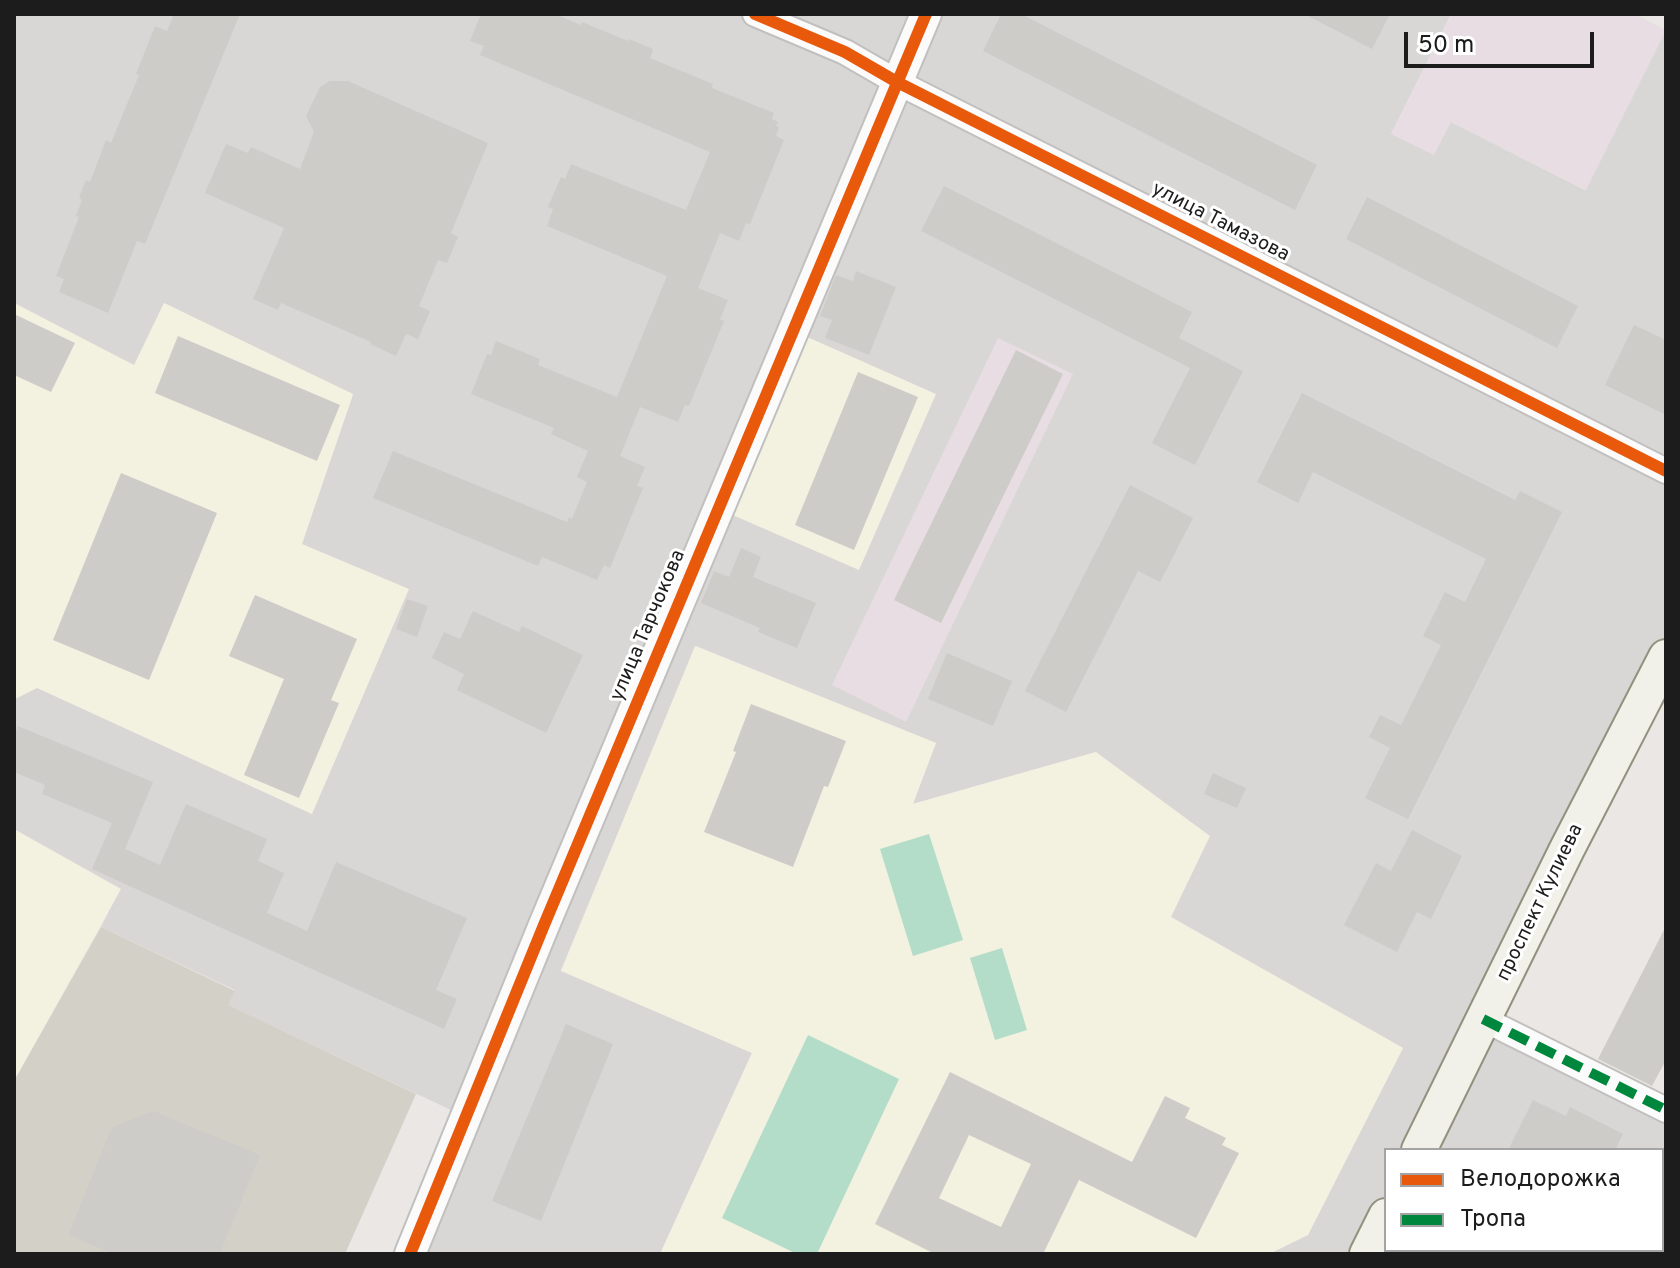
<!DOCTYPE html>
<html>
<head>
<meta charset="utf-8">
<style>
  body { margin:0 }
  #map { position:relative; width:1680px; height:1268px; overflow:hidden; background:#eae7e4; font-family:Overpass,sans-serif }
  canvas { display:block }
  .frame { position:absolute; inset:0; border:16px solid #1c1c1c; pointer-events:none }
  .legend { position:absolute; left:1384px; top:1148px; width:280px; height:104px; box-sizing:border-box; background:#fff; border:2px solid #a4a4a4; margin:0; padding:10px 14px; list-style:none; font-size:24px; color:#1c1c1c }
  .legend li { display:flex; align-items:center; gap:16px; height:40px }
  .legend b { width:40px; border:2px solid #a4a4a4 }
  .scale { position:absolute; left:1404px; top:32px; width:190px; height:36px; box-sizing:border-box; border:4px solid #1c1c1c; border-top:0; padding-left:10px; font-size:24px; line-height:28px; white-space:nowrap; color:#1c1c1c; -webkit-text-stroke:6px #fff; paint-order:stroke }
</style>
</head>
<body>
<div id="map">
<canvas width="1680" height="1268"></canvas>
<div class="frame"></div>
<ul class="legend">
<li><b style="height:10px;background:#e8590c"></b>Велодорожка</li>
<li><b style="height:10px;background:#00873e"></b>Тропа</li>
</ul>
<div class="scale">50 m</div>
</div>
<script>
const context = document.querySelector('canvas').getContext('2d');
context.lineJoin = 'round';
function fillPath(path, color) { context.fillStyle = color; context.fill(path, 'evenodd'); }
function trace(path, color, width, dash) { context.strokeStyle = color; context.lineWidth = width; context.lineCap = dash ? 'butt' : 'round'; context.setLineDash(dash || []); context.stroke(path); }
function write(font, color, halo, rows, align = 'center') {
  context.font = font + ' Overpass,sans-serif'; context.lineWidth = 6; context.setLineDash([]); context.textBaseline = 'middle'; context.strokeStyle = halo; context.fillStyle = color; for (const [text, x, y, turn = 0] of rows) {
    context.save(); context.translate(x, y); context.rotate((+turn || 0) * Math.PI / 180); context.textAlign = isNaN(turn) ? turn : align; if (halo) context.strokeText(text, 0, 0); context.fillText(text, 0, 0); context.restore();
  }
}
const residential = new Path2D(`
  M14 14H1451L1391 134 1451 122 1585 190 1666 30V657L1484 1019 1666 1110V1254H1269L1308 1234 1403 1048 1170 917 1096 752 912 804 936 743 696 646 561 970 752 1053 660 1254H410L466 1117 227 1005 235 990 101 927 120 889 14 830V701L15 699 37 687 312 814 301 544 353 395 164 303 135 366 14 303ZM1386 1150H1662V1250H1386Z`);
const industrial = new Path2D(`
  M1451 14H1635L1666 30 1586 190 1451 122 1434 155 1391 134Z
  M998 338 1073 374 906 722 832 685Z`);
const education = new Path2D(`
  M14 303 134 365 164 303 353 394 302 544 409 589 312 814 37 688 15 699 14 701Z
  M805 336 936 394 859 570 728 513Z
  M695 646 936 743 913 804 1096 752 1210 836 1171 917 1403 1048 1308 1235 1269 1254H660L752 1053 561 971Z
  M14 829 121 889 14 1081Z`);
const construction = new Path2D(`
  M101 927 235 991 228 1005 416 1094 345 1254H14V1081Z`);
const pitch = new Path2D(`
  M929 834 963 940 913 956 880 849Z
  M1002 948 1027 1030 995 1040 970 958Z
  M808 1035 899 1079 817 1254H797L722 1218Z`);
const building = new Path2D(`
  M174 14H240L145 244 137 241 108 313 59 292 64 279 56 276 79 217 76 216 82 200 79 198 86 180 90 182 106 140 111 143 139 75 136 74 155 26 167 31Z
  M481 14H555L581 25 582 22 628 41 629 39 653 49 650 58 713 84 712 88 774 113 772 119 778 122 776 126 779 127 776 136 784 140 750 224 746 223 739 241 720 233 698 288 728 300 720 319 724 321 689 406 685 405 678 422 640 407 620 456 645 467 637 486 643 488 610 568 604 565 597 580 542 557 538 566 373 498 393 451 567 522 569 517 572 519 587 482 577 477 588 451 551 434 554 428 471 394 487 354 491 355 496 341 540 359 538 365 617 397 667 276 547 226 553 209 548 207 561 177 565 179 571 164 686 210 710 152 480 55 484 46 470 41Z
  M1001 14H1021L1317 165 1295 210 983 51Z
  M1304 14H1390L1372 49Z
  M330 81H348L488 143 451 233 458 237 447 263 438 260 419 306 430 311 418 339 406 334 396 356 370 344 371 342 281 303 278 310 253 299 284 228 205 193 226 144 248 153 251 147 300 169 314 132 306 116 320 87Z
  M944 186 1192 312 1179 338 1243 371 1195 465 1152 443 1190 368 921 231Z
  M1367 197 1578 306 1557 348 1346 239Z
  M856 271 896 287 869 355 825 338 832 320 820 316 836 275 853 281Z
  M14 314 75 343 51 392 14 375Z
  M1634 325 1666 340V415L1605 385Z
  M178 336 340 405 317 461 155 393Z
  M1016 350 1063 374 941 623 894 600Z
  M858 372 918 397 854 550 795 525Z
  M1302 393 1515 500 1520 491 1562 512 1408 819 1365 798 1390 748 1369 737 1380 715 1401 725 1441 645 1423 636 1445 592 1465 602 1486 559 1313 472 1298 503 1257 482Z
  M121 473 217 513 149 680 53 640Z
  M1130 485 1193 518 1160 582 1138 571 1066 712 1025 691Z
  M741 548 761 557 753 577 816 603 797 648 758 632 760 628 701 603 714 571 729 577Z
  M255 595 357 639 331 700 339 703 299 798 244 775 284 679 229 656Z
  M407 599 428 606 417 637 396 629Z
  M473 611 519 632 522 626 583 655 546 733 457 690 464 674 432 658 444 632 460 639Z
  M947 653 1012 681 993 726 928 699Z
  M751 704 846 741 828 787 824 786 793 867 704 832 736 752 733 751Z
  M18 726 153 782 125 849 160 865 186 804 267 839 258 861 284 873 267 913 307 931 336 862 467 918 436 990 457 999 444 1029 92 869 112 823 42 794 45 785 14 772V736Z
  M1213 773 1246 788 1237 808 1204 794Z
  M1412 830 1462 856 1431 919 1417 912 1397 952 1344 925 1376 863 1391 871Z
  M1666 926V1060L1652 1086 1598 1059Z
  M566 1024 613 1044 541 1221 492 1201Z
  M950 1072 1132 1162 1165 1096 1190 1108 1185 1118 1226 1138 1222 1145 1239 1153 1196 1238 1079 1180 1043 1254H935L875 1224ZM969 1135 1031 1164 1001 1227 939 1198Z
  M1533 1100 1566 1116 1570 1107 1623 1134 1615 1150H1508Z
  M154 1111 260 1155 220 1254H114L68 1235 112 1127Z`);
const minor = new Path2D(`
  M755 14 845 52 897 82 1666 471
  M1483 1019 1666 1110`);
const tertiary = new Path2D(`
  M410 1254 544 925 926 14`);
const secondary = new Path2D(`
  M1419 1150 1567 849 1666 657
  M1367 1254 1386 1216`);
const quiet = new Path2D(`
  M1483 1019 1666 1110`);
const cycleway = new Path2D(`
  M755 14 845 52 897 82 1666 471
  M410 1254 544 925 926 14`);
const streetNames = [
  ["улица Тамазова",1220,223,27],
  ["улица Тарчокова",649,626,-67],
  ["проспект Кулиева",1541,903,-64]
];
fillPath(residential, '#d9d7d6');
fillPath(industrial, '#e7dde3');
fillPath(education, '#f3f1e0');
fillPath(construction, '#d3d1c7');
fillPath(pitch, '#b3ddc9');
fillPath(building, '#ceccc9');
trace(minor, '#c1c0bf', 28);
trace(tertiary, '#c1c0bf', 34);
trace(secondary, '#91917e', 38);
trace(minor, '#fcfbfb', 24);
trace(tertiary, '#fcfbfb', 30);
trace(secondary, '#f2f1e9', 34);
trace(quiet, '#00873e', 10, [20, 10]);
trace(cycleway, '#e8590c', 12);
write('20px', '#1c1c1c', '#fff', streetNames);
</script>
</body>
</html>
